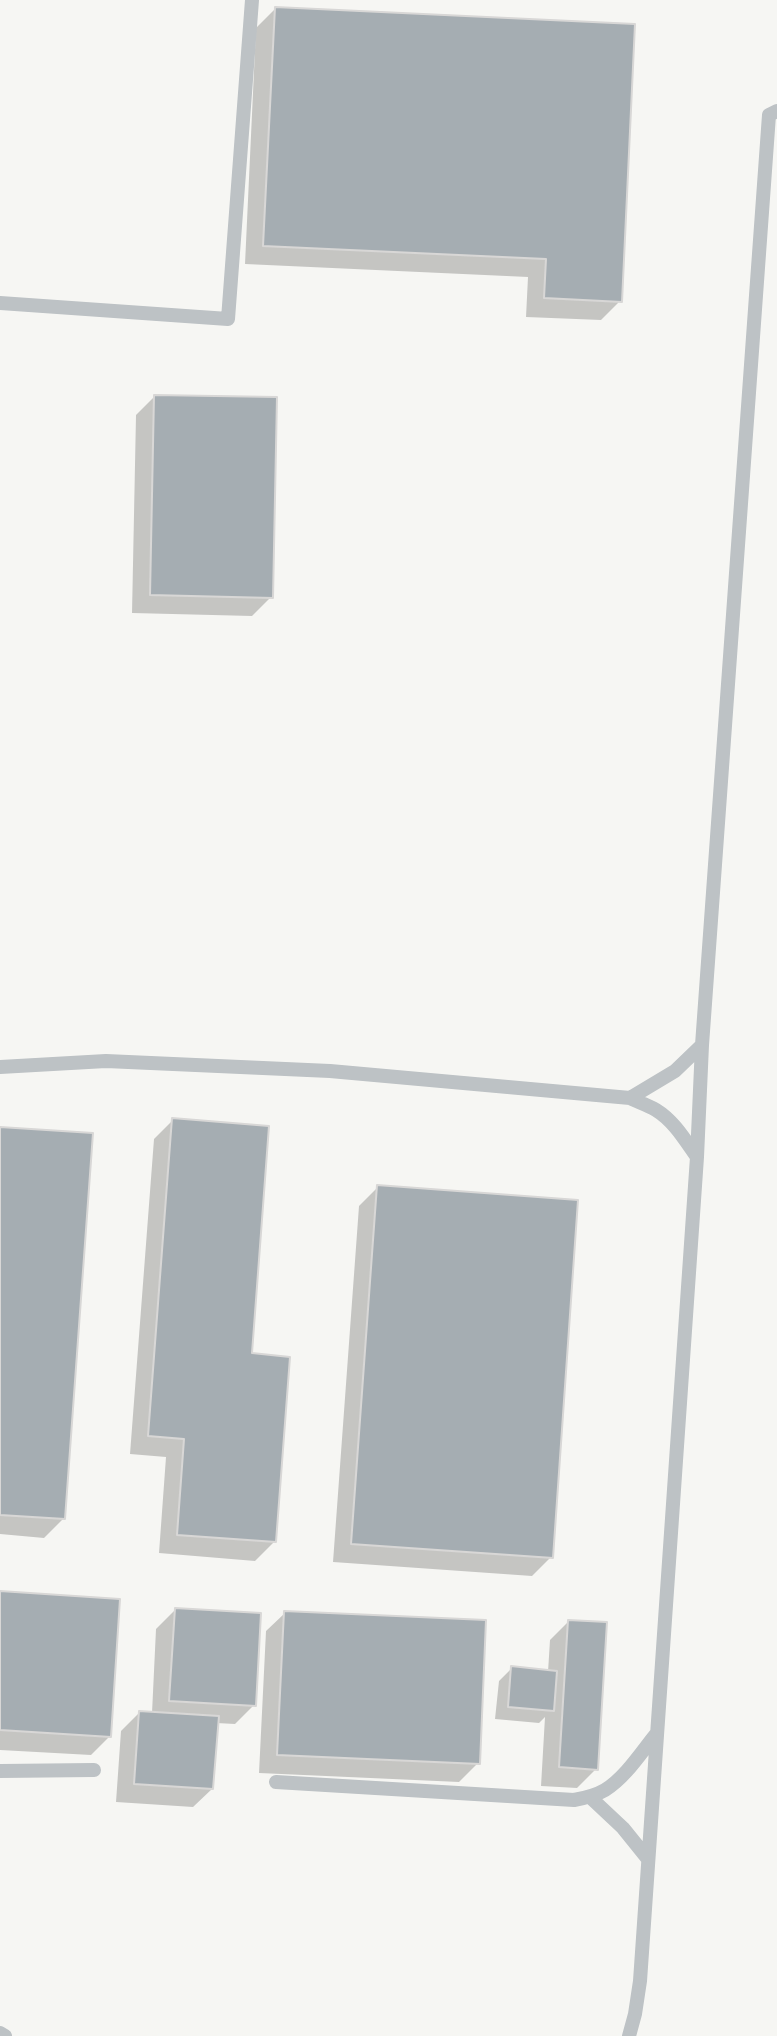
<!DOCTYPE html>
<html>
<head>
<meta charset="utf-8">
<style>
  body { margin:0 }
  canvas { display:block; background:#f6f6f3 }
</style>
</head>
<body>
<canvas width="777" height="2036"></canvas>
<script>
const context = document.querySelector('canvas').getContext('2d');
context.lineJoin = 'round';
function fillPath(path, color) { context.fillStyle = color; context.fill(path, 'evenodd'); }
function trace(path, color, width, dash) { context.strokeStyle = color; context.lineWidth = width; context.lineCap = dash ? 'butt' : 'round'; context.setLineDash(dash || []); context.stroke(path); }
const shadow = new Path2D(`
  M275 9 620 301 601 320 526 317 528 277 245 264 256 28Z
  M155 396 271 597 252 616 132 613 136 415Z
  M173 1120 250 1355 274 1542 255 1561 159 1553 166 1457 130 1454 154 1139Z
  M0 1128 63 1519 44 1538 0 1534Z
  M378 1187 551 1557 532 1576 333 1562 359 1206Z
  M0 1593 110 1736 91 1755 0 1750Z
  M175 1610 254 1705 235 1724 216 1723 212 1789 193 1807 116 1802 121 1731 140 1712 152 1713 156 1629Z
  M285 1613 478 1763 459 1782 259 1773 266 1631Z
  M569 1621 596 1769 577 1788 541 1786 545 1717 539 1723 495 1719 499 1681 512 1668 548 1672 550 1640Z`);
const building = new Path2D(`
  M275 7 635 24 622 302 544 298 546 259 263 246Z
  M154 395 277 397 273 598 150 595Z
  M172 1118 269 1126 252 1353 290 1357 276 1542 177 1535 184 1439 148 1436Z
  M0 1127 93 1133 65 1519 0 1515Z
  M377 1185 578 1200 553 1558 351 1544Z
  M0 1591 120 1599 111 1737 0 1730Z
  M175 1608 261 1613 256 1706 169 1701Z
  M284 1611 486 1620 480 1764 277 1755Z
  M568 1620 607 1622 598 1770 559 1767Z
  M511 1666 557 1671 554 1711 508 1707Z
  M139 1711 219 1716 213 1789 134 1784Z`);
const lane = new Path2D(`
  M0 303 228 319 252 0
  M0 1067 106 1061 330 1071 630 1098C638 1102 648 1105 656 1110 674 1121 685 1140 697 1157L640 1981 635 2014 629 2036
  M630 1098 675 1071 702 1045
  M697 1157 702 1045 769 115 777 111
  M0 1771 94 1770
  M276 1782 574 1800C585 1798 595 1796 605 1790 626 1777 642 1751 657 1733
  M590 1797 623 1828 648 1859
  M0 2033 5 2036`);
fillPath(shadow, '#0003');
fillPath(building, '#a5adb2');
trace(building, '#d8d7d6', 2);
trace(lane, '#bdc2c5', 14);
</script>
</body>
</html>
